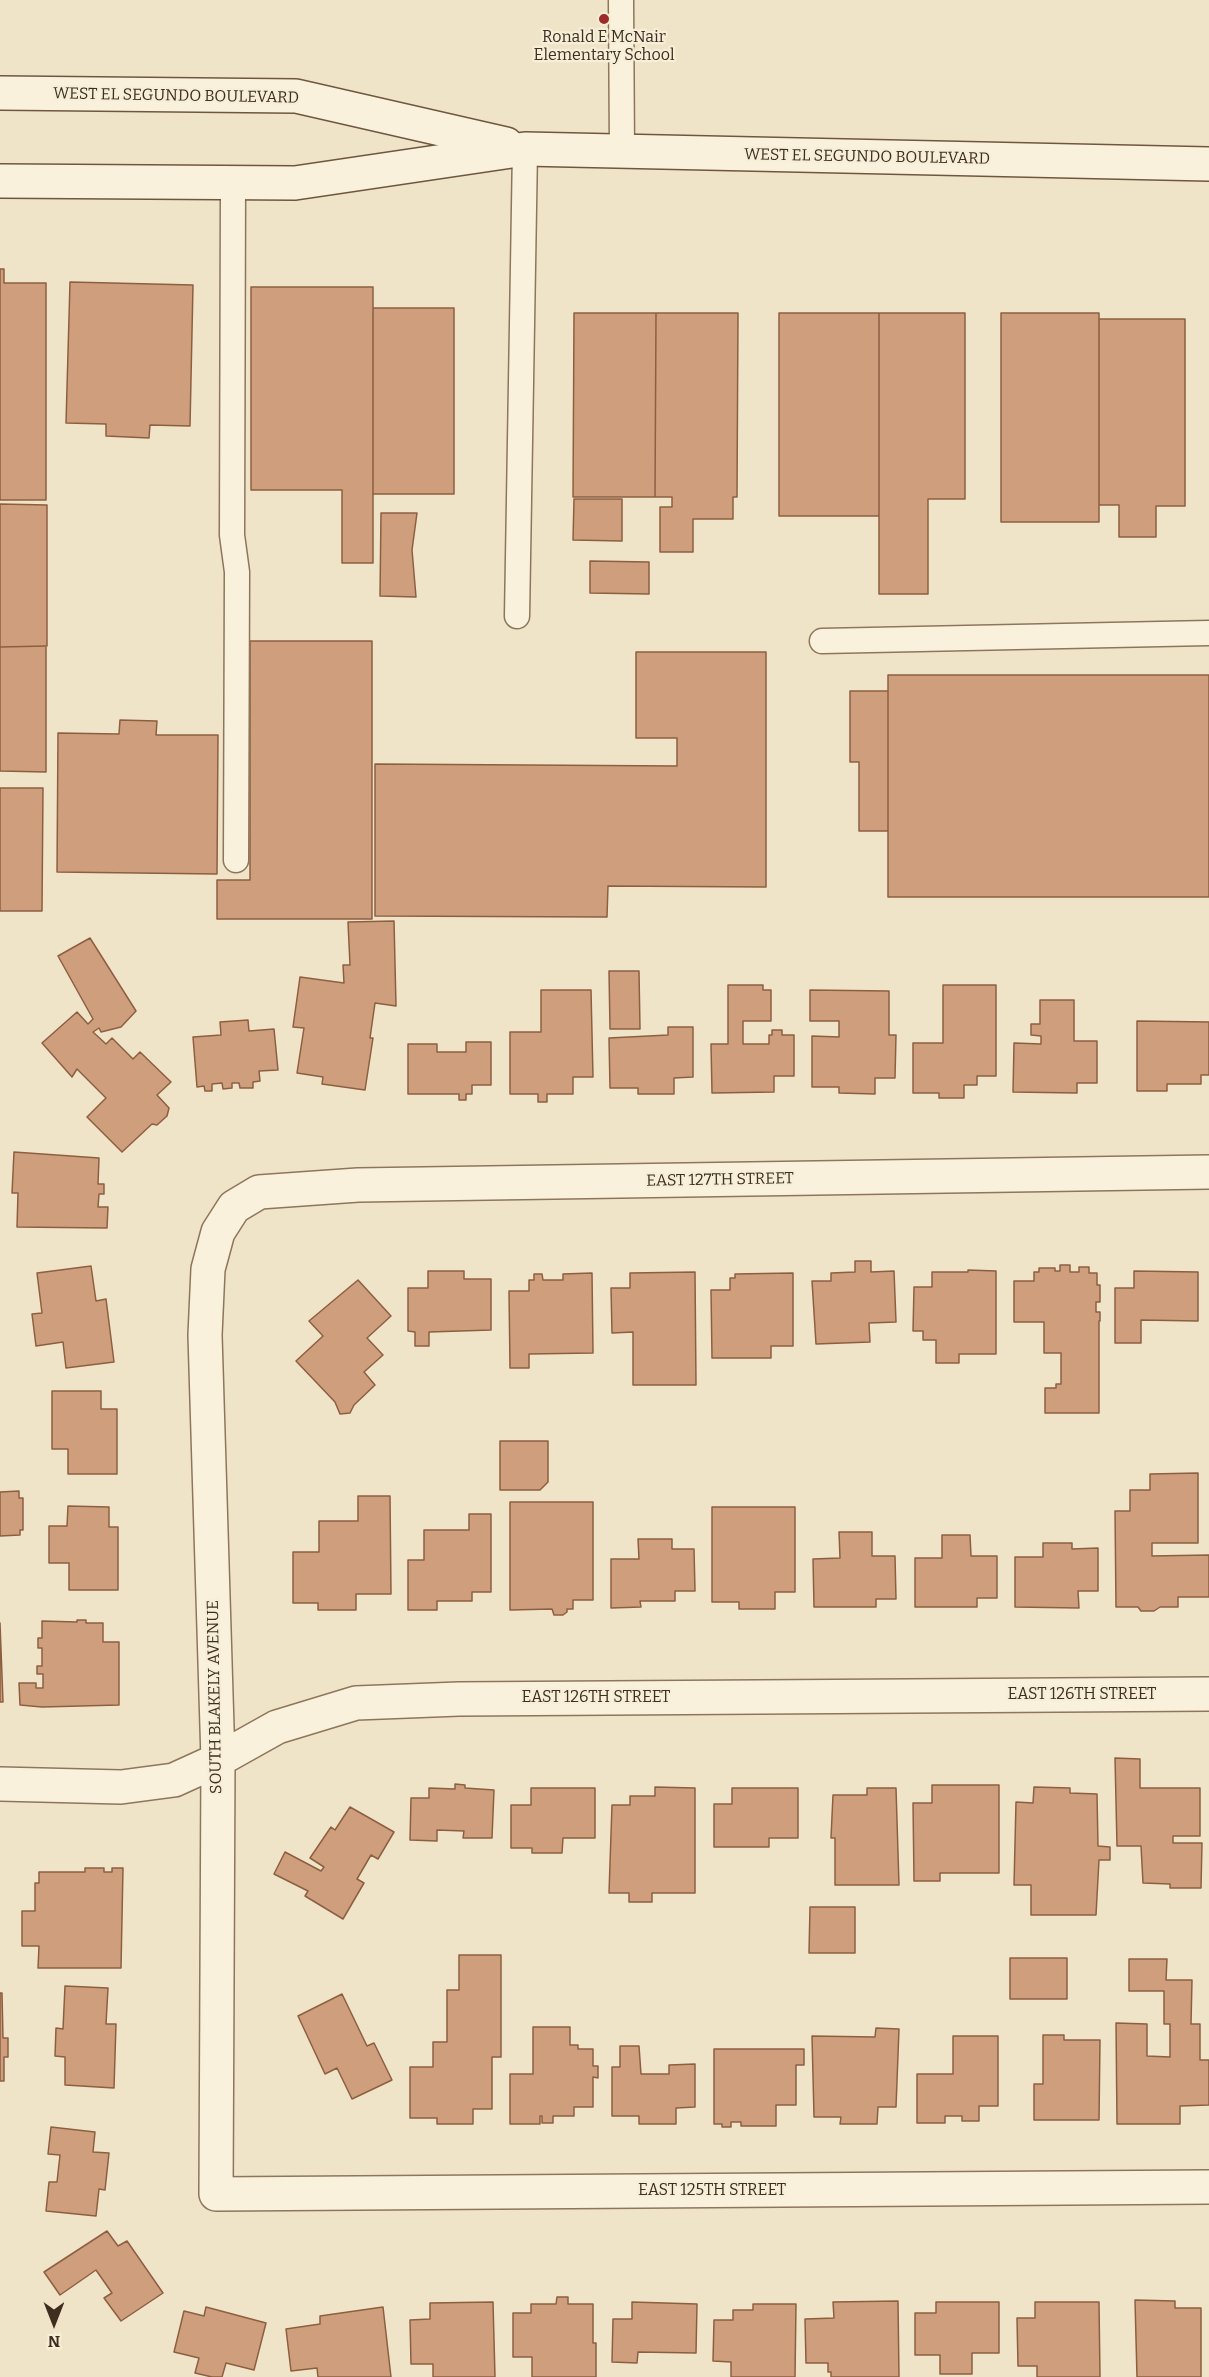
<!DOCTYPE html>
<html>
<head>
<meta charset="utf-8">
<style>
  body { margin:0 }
  #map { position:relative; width:1209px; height:2377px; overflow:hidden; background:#f0e4c8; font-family:Bitter,serif }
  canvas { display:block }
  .north { position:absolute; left:24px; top:2293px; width:60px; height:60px; -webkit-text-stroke:4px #f7eed8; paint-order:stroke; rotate:180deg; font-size:16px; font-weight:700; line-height:24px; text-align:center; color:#3d2e20 }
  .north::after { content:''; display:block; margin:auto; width:21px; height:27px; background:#3d2e20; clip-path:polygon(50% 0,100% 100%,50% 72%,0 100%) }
</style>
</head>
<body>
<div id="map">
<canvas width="1209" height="2377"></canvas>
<div class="north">N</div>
</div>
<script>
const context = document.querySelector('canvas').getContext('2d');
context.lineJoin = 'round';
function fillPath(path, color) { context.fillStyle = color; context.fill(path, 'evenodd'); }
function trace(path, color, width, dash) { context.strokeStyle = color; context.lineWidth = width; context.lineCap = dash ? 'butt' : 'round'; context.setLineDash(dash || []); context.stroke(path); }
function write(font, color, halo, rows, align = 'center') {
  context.font = font + ' Bitter,serif'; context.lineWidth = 4.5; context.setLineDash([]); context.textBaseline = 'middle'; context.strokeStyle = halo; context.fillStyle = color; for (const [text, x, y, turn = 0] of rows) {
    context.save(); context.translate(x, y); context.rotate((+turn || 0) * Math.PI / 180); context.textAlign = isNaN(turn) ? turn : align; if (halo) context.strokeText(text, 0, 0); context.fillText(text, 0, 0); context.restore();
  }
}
const building = new Path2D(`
  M0 269H4V283H46V500H0Z
  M70 282 193 285 190 426 150 425 149 438 106 436V424L66 423Z
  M251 287H373V563H342V490H251Z
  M373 308H454V494H373Z
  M574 313H656L655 497H573Z
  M656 313H738L737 497H733V519H693V552H660V507H672V497H655Z
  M779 313H879V516H779Z
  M879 313H965V499H928V594H879Z
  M1001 313H1099V522H1001Z
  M1099 319H1185V506H1156V537H1119V505H1099Z
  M574 499H622V541L573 540Z
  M0 504 47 505V646L0 647Z
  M381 513H417L412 550 416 597 380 596Z
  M590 561 649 562V594L590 593Z
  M250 641H372V919H217V880H250Z
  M46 646V772L0 771V647Z
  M636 652H766V887L608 886 607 917 375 916V764L677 766V738H636Z
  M888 675H1209V897H888Z
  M850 691H888V831H859V762H850Z
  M120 720 157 721 156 735H218L217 874 57 872 58 733 119 734Z
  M0 788H43L42 911H0Z
  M394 921 396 1006 375 1003 370 1038H373L365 1090 322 1084 323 1077 297 1073 304 1028 293 1027 300 977 344 983 343 965H350L348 922Z
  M90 938 136 1011 121 1027 101 1032 99 1028 93 1032 106 1044 112 1038 133 1059 140 1052 171 1082 157 1095 169 1108 167 1116 157 1125 152 1124 122 1152 87 1117 106 1098 77 1069 72 1077 42 1043 77 1012 88 1024 93 1019 58 956Z
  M609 971H639L640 1029H610Z
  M728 985H763V990H771V1021H743V1044H769V1035H772V1030H782V1035H794V1076H774V1092L712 1093 711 1044H728Z
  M943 985H996V1076H977V1085H964V1098H939V1093H913V1043H943Z
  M541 990H591L593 1077H573V1094H547V1102H538V1094H510V1032H541Z
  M810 990 889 991V1035H896L895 1078H875V1094L839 1093V1087H812V1036L839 1037V1021H810Z
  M1040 1000H1074V1041H1097V1083H1077V1093L1013 1092 1014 1043 1041 1044V1036L1031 1035V1024H1040Z
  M248 1020 249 1031 274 1029 278 1070 259 1071 260 1081 253 1082V1088H240L239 1083H232V1088L223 1089 222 1083 212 1084V1091H205L204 1086 197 1087 193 1037 221 1035 220 1022Z
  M1137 1021 1209 1022V1075H1201V1084H1167V1091H1137Z
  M668 1027H693V1077L674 1078V1094H638V1088H610L609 1038 668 1035Z
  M466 1042H491V1085H472V1094H466V1100H459V1094H408V1044H437V1052H466Z
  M14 1152 99 1158 98 1184H104V1194H99L98 1207H108L107 1228 17 1227 18 1193H12Z
  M855 1261H871V1272L894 1271 896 1322 869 1323 870 1342 816 1344 812 1281H831V1273L855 1272Z
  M1060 1265H1070V1272H1079V1267H1089V1273H1097V1285H1100V1302H1096V1312H1100V1321H1099V1413H1045V1388H1056V1384H1061V1353H1044V1322H1014V1281H1034V1272H1039V1268H1055V1271H1060Z
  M91 1266 96 1301 106 1299 114 1362 66 1368 63 1342 36 1346 32 1314 42 1313 37 1273Z
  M968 1270 996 1271V1354H959V1363H936V1340H923V1331H913L914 1287H932V1272H968Z
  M428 1271H464V1279H491V1330L429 1332V1346H415V1332L408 1331V1288H428Z
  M1134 1271 1198 1272V1321L1141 1320V1343H1115V1288H1134Z
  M695 1272 696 1385H633V1332L612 1333 611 1288H630V1273Z
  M592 1273 593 1353 529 1354V1368H510L509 1291H529V1280H534V1274H542L543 1280H563V1274Z
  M793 1273V1346H771V1358H712L711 1290H730V1278H735V1274Z
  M358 1280 391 1316 367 1338 383 1355 364 1372 375 1385 354 1405 350 1413 340 1414 335 1402 296 1361 323 1336 309 1321Z
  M52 1391H101V1409H117V1474H68V1449H52Z
  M500 1441H548V1482L540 1490H500Z
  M1198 1473V1543H1152V1556L1209 1555V1597H1178V1607H1160L1154 1611H1141L1138 1607H1116L1115 1511H1130V1490H1150V1474Z
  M19 1491V1498H23V1530H20V1535L0 1536V1492Z
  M358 1496H390L391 1594H356V1610H318V1603H293V1552H319V1521H358Z
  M510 1502H593V1600H573V1609H567V1612L563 1615H554L552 1609 510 1610Z
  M68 1506 109 1507V1527H118V1590H69V1563H49V1526H67Z
  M712 1507H795V1592H775V1609H739V1602H712Z
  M469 1514H491V1592H472V1601H437V1610H408V1560H424V1530H469Z
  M839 1532H872V1556H895L896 1599H876V1607H814L813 1559 840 1558Z
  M942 1535H970L971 1556H997V1598H977V1607H915V1558H942Z
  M638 1539H672V1549H694L695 1591H675V1601H640L641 1607 611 1608V1559H639Z
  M1043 1543H1072V1549L1098 1548V1591H1078L1079 1608 1015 1607V1557H1043Z
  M77 1620H86V1623H103V1642H119V1705L42 1707 20 1705 19 1683H36V1688H43V1674H37V1666H42V1648H38V1638H42V1621L77 1622Z
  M0 1623 3 1702H0Z
  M1115 1758 1140 1759V1788H1200V1836H1173V1843H1202L1201 1888H1170V1884L1143 1883 1141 1846H1117Z
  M455 1784 465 1785V1788L494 1790 492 1838H463L464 1831 437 1830V1841L410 1840 411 1798H429V1788L455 1789Z
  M932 1785H999V1873H940V1881H914L913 1803H932Z
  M655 1787 695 1788V1893H652V1902H629V1893H609L612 1805H630V1796H655Z
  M1034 1787 1070 1788V1793L1097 1794 1098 1846 1110 1847V1860H1099L1096 1915H1031V1885H1014L1016 1802 1033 1803Z
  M531 1788H595V1838H563L562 1853H532V1848H511V1805H531Z
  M732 1788H798V1838H769V1847H714V1804H732Z
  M867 1788H896L899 1885H835V1838H831L833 1795H867Z
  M350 1807 394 1832 378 1859 371 1855 357 1879 364 1883 343 1919 305 1896 308 1891 274 1874 285 1852 321 1871 324 1867 310 1858 331 1827 335 1830Z
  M85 1868H104V1872H112V1868H123L121 1968H38L39 1946H22V1911H35V1883H39V1872H85Z
  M810 1907H855V1953H809Z
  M459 1955H501V2057H492V2109H473V2124H437V2118H410V2067H433V2042H447V1990H459Z
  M1010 1958H1067V1999H1010Z
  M1129 1959H1167L1166 1980H1192L1191 2024H1200V2060H1209V2105L1180 2106V2124H1117L1116 2023 1147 2024V2056L1170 2057V2024H1164V1991H1129Z
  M65 1986 108 1988 106 2024H116L114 2088 65 2085V2057L55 2056 56 2028 63 2029Z
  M0 1993H2L3 2038H8V2057H4V2081H0Z
  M342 1994 367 2046 374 2043 392 2080 352 2099 337 2068 325 2074 298 2016Z
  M533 2027H570V2045H578V2049H593V2066H598V2078L593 2077V2107H574V2116H553V2123H542V2116H540V2124H510V2074H533Z
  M876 2028 899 2029 896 2107H878L877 2124H840L841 2117H814L812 2036 875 2037Z
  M1043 2035H1064V2040H1100L1099 2120H1034V2084H1043Z
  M953 2036H998V2106H979V2121H962V2116H945V2123H917V2074H953Z
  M620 2046H639L641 2074H669V2065L695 2064V2107L676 2108V2124H639V2116H612V2067H620Z
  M714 2049H804V2065H796V2105H776V2126H741V2122H731V2127H722V2124H714Z
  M51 2127 95 2132 93 2152 109 2153 105 2190 99 2189 96 2216 46 2211 49 2182H57L60 2155 48 2154Z
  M107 2231 118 2246 127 2241 163 2293 121 2321 104 2298 112 2293 96 2270 60 2295 44 2272Z
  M557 2297H568V2304H593V2343H596V2377H532V2357H513V2313H531V2304H556Z
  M1135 2300 1175 2301V2308H1201V2377H1137Z
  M898 2301 899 2377H831V2372H828V2363H806L805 2319 834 2318 833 2302Z
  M493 2302 495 2377H433V2364H411L410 2320 430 2319V2303Z
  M632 2302 697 2304 696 2353 638 2352 637 2363 612 2362 613 2319H632Z
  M936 2302H999V2353H972V2374H940V2355H915V2313H936Z
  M1035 2302H1099L1100 2377H1037V2366H1018L1017 2318H1035Z
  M753 2304H796L795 2377H731V2362L713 2361 714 2320H733V2310H753Z
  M206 2307 266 2323 254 2370 226 2363 222 2377H212L195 2373 199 2358 174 2352 184 2311 204 2316Z
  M383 2307 391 2377H318L317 2368 291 2371 286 2329 320 2324V2316Z`);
const service = new Path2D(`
  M621 0 622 152
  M233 183 232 535 237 572 236 860
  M517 616 525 149
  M822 641 1209 633`);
const minor = new Path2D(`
  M1209 1172 358 1185 259 1192 234 1207 218 1232 208 1269 205 1335 218 1760 216 2194 1209 2187
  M0 1784 121 1787 174 1780 218 1760 277 1727 356 1703 459 1699 1209 1694`);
const secondary = new Path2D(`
  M0 93 296 96 506 144
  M0 181 295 183 525 149 1209 164`);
const markers = [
  [604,19,6,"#9e2a2b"]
];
const poiNames = [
  ["Ronald E McNair",604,38],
  ["Elementary School",604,56]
];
const streetNames = [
  ["WEST EL SEGUNDO BOULEVARD",176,96,1],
  ["WEST EL SEGUNDO BOULEVARD",867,157,1],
  ["EAST 127TH STREET",720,1180,-1],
  ["EAST 126TH STREET",1082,1695],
  ["SOUTH BLAKELY AVENUE",215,1697,-91],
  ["EAST 126TH STREET",596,1698],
  ["EAST 125TH STREET",712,2191]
];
fillPath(building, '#cf9f7d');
trace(building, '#8d5f41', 1.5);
trace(service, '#8d765c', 27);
trace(minor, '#8d765c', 36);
trace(secondary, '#6f573f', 36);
trace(service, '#faf1dc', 24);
trace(minor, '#faf1dc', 33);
trace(secondary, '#faf1dc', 33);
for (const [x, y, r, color] of markers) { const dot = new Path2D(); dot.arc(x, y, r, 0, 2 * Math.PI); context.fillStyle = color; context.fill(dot); trace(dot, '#f7eed8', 2); }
write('16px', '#3d2e20', '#f7eed8', poiNames);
write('16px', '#3d2e20', '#f7eed8', streetNames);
</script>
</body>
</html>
